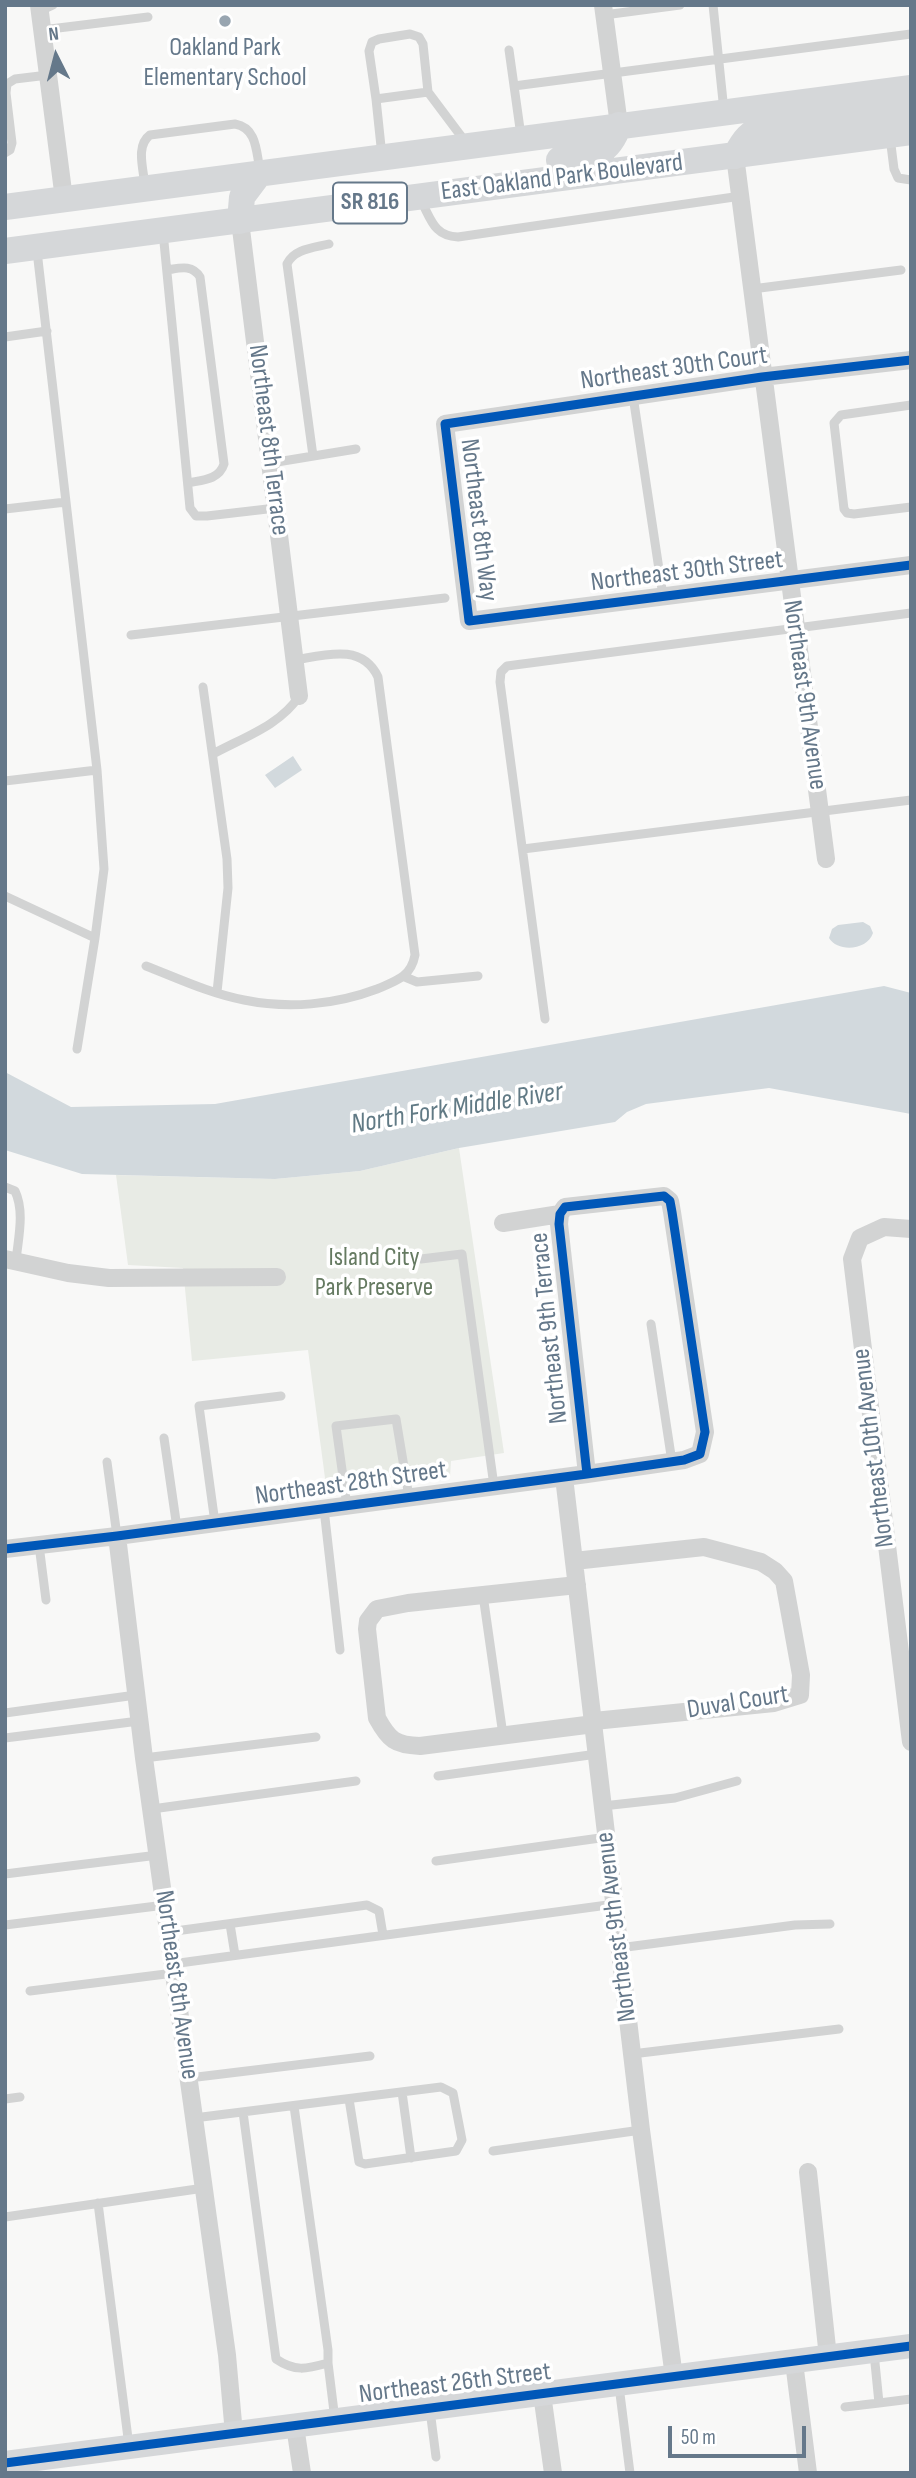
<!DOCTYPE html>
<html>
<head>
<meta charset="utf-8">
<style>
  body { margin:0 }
  #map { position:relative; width:916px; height:2478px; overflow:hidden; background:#f8f8f7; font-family:"Sofia Sans Condensed",sans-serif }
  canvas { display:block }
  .frame { position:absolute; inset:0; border:7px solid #65788a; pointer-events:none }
  .north { position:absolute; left:21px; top:21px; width:70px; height:70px; -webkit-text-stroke:5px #fff; paint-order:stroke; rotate:354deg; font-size:19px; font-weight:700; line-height:28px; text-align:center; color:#65788a }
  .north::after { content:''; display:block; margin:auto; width:24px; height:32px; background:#65788a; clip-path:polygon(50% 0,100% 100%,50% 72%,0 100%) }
  .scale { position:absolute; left:668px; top:2426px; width:138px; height:32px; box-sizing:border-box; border:4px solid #65788a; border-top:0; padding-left:9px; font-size:21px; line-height:24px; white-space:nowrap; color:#65788a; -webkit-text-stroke:5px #fff; paint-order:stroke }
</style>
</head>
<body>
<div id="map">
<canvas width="916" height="2478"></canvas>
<div class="frame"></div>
<div class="north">N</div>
<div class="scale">50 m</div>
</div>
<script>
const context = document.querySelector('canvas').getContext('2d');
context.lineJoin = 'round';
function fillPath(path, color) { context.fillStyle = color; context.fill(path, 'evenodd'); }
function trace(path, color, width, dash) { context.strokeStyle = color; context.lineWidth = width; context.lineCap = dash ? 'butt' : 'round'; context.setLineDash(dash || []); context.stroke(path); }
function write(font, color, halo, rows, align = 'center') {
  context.font = font + ' "Sofia Sans Condensed",sans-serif'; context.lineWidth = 7; context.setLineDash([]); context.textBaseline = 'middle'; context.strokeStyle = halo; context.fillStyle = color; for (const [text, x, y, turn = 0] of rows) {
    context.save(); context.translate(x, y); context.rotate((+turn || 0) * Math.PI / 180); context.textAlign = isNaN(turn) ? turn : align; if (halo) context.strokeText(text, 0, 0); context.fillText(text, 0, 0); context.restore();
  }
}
const green = new Path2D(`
  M459 1148 504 1453 451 1461 450 1477 327 1493 308 1350 192 1361 183 1268 128 1265 116 1175 275 1179 360 1171Z`);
const water = new Path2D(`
  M293 756 302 770 275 788 265 775Z
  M863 922 870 926 873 933C868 950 838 953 829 938L832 929 838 925Z
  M884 986 911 993V1114L769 1088 646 1104 627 1112 615 1122 459 1148 360 1171 275 1179 82 1174 5 1150V1072L71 1107 215 1104Z`);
const lane = new Path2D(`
  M713 5 724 111
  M40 11 53 5
  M604 15 680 5
  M42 30 148 17
  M509 50 521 136
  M514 86 911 34
  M376 99 369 51 372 42 379 39 410 34 419 37 423 44 428 92
  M890 137 894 169 898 178 911 180
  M5 153 10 150 12 143 6 93 7 84 15 79 48 75
  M382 156 376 99 428 92 467 144
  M145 187C144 170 135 146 150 135L235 124C257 128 256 151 260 170
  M420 199C431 218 433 236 458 237L741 196
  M163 232 190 508 196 516H207L276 508
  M167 270C180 268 192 264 200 277L224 464C219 480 202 480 188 483
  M752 289 901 270
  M5 337 47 331
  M633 396 663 596
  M911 405 841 415 834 423 844 509 847 513 854 514 911 507
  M313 456 287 264C294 249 313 248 329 244
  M271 463 356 449
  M66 502 97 770 104 869 95 938
  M5 509 66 502 37 251
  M131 635 445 598
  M203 687 227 859 228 888 217 992
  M213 754C242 738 281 725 299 696
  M5 781 97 770
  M523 849 911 800
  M5 896 95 938 77 1049
  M146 966C177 978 211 994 244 1000 288 1009 335 1005 377 989 396 981 411 977 415 955L378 677C362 643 325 655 295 660
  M405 977 417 982 478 976
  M545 1019 500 682 501 672 507 666 911 613
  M5 1187 15 1191C25 1212 18 1239 16 1261
  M421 1259 462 1254 494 1486
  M651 1324 672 1462
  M164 1438 177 1528
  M107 1462 117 1536
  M347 1506 336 1426 396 1419 409 1497
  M324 1509 340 1650
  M215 1523 199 1406 281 1396
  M39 1545 46 1600
  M483 1595 503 1735
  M5 1713 136 1695
  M5 1738 139 1721
  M144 1758 316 1737
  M438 1776 597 1754
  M603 1806 675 1798 737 1781
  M152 1809 356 1781
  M436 1861 607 1837
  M5 1874 158 1855
  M230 1924 235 1955
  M5 1925 165 1905
  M168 1932 367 1905 379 1911 383 1935
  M619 1948 795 1925 830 1924
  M172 1964 615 1904
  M30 1991 174 1973
  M632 2054 839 2029
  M189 2078 370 2056
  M402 2092 411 2158
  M5 2099 20 2097
  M243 2112 276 2359C295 2372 306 2369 328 2363V2350L294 2106
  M194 2118 441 2087 453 2093 462 2140 456 2151 365 2164 359 2162 349 2099
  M493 2151 641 2130
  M98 2203 129 2446
  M5 2217 204 2188
  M874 2353 879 2403 911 2399
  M328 2363 335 2420
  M619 2386 630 2473
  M845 2407 879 2403
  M430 2410 436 2457`);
const street = new Path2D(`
  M39 5 64 199
  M603 5 619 125
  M735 156 826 859
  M240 221 299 696
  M911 360 762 377 445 424 469 621 911 565
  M503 1223 560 1214
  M911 1229 884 1227 860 1238 852 1259 911 1742
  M5 1259 68 1273 109 1278 277 1277
  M564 1477 641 2130 674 2377
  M117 1536 144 1758 227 2355 234 2434
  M5 1549 117 1536 587 1474 684 1460 700 1454 705 1432 672 1212 670 1201 664 1196 565 1207 560 1214 559 1224 587 1474
  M574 1561 704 1547 761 1562 775 1571 784 1581 801 1675 800 1695 774 1703 594 1721
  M577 1585 408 1603 377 1609 368 1621 367 1629 377 1718C389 1740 395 1745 420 1746L594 1724
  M808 2172 828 2357
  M794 2362 808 2473
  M542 2394 553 2473
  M295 2426 302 2473`);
const secondary = new Path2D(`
  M5 2463 911 2346`);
const primary = new Path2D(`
  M735 156C744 139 749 132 767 126L911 107
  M559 160C590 156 608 158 619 125
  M5 207 911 88
  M240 221 242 197 260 173
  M5 251 911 132`);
const cycleway = new Path2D(`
  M911 360 762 377 445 424 469 621 911 565
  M5 1549 117 1536 587 1474 684 1460 700 1454 705 1432 672 1212 670 1201 664 1196 565 1207 560 1214 559 1224 587 1474
  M5 2463 911 2346`);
const markers = [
  [225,21,7,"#98a5b0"]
];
const shields = [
  [370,203,74]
];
const shieldNames = [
  ["SR 816",370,203]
];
const poiNames = [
  ["Oakland Park",225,48],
  ["Elementary School",225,78]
];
const streetNames = [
  ["East Oakland Park Boulevard",562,178,-7],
  ["Northeast 30th Court",674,369,-8],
  ["Northeast 8th Terrace",268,440,83],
  ["Northeast 8th Way",478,520,83],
  ["Northeast 30th Street",687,572,-7],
  ["Northeast 9th Avenue",804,695,82],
  ["Northeast 9th Terrace",550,1328,-96],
  ["Northeast 10th Avenue",874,1448,-97],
  ["Northeast 28th Street",351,1484,-8],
  ["Duval Court",738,1703,-9],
  ["Northeast 9th Avenue",617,1927,-97],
  ["Northeast 8th Avenue",176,1985,82],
  ["Northeast 26th Street",455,2384,-7]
];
const parkNames = [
  ["Island City",374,1258],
  ["Park Preserve",374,1288]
];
const waterNames = [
  ["North Fork Middle River",457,1109,-9]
];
fillPath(green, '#e8ebe5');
fillPath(water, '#d2d9dd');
trace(lane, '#d2d3d3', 9);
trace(street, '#d2d3d3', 18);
trace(secondary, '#d5d7d9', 24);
trace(primary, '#d5d7d9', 26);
trace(cycleway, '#0057b8', 9);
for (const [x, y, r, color] of markers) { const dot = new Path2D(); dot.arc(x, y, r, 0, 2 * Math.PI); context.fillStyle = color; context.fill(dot); trace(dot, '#fff', 2.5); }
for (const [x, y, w] of shields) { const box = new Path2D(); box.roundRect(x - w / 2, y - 20.5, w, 41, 5); context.fillStyle = '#fff'; context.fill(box); trace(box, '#65788a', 2); }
write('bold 24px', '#65788a', null, shieldNames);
write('26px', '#65788a', '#fff', poiNames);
write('26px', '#65788a', '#fff', streetNames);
write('26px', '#657a61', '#fff', parkNames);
write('italic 28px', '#617a85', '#fff', waterNames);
</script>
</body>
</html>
